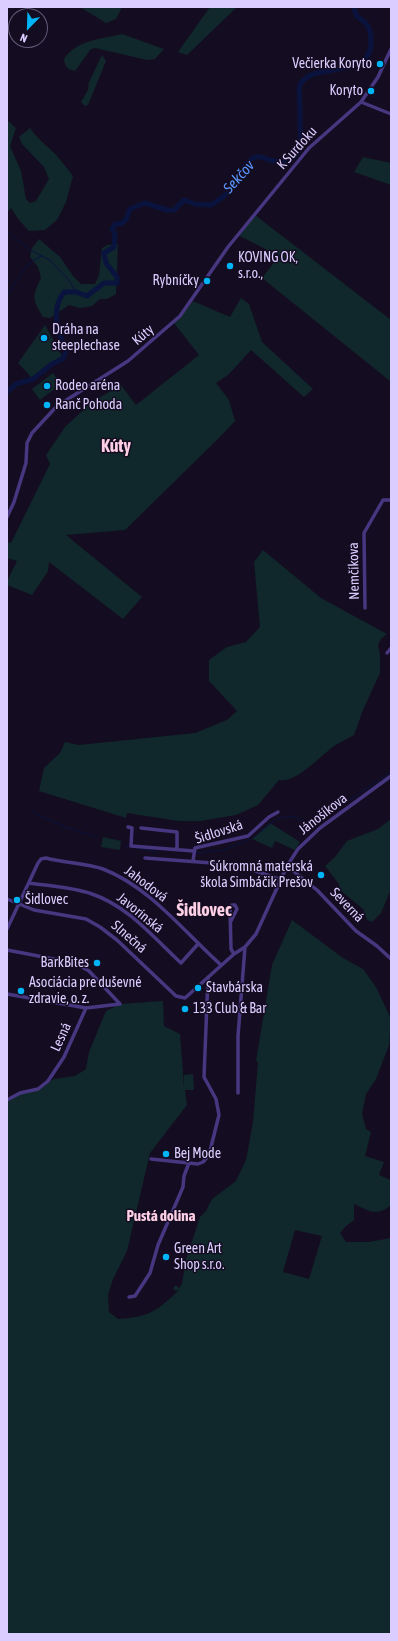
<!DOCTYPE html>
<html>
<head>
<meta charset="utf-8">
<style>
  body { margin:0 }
  #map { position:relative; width:398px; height:1641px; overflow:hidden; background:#140d21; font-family:"Asap Condensed",sans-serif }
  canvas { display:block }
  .frame { position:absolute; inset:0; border:8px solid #dbcdff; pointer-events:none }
  .north { position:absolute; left:8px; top:8px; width:40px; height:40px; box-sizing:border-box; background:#140d21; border:1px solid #645a7a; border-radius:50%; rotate:203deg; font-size:11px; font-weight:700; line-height:16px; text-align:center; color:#dbcdff }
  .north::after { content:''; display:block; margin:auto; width:14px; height:18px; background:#00b4f8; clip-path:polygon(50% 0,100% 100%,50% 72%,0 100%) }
</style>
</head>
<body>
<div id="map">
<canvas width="398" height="1641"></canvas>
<div class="frame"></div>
<div class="north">N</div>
</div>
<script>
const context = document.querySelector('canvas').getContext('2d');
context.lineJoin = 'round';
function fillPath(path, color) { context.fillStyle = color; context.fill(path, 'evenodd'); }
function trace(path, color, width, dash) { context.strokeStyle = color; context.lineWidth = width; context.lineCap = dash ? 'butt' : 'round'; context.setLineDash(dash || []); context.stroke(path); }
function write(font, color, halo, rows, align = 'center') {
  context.font = font + ' "Asap Condensed",sans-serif'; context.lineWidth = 3; context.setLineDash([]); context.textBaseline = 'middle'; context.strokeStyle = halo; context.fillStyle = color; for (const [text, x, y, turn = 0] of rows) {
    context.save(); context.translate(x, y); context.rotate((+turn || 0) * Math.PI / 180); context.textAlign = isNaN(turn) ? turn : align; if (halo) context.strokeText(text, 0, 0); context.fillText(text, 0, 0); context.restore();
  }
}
const green = new Path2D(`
  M80 7H122L116 19 106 23Z
  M210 7H237L187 55 178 52Z
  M122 34 164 49 155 59 147 60 95 48 91 49 75 71C67 69 65 67 64 59 76 40 102 39 122 34Z
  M102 55 106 61 88 105 85 106 81 102 88 90 89 82Z
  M7 120 16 128 10 146 21 171 26 199 30 203 36 201 49 179 44 167 22 144 19 137 30 128C37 139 48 146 57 156 62 162 68 169 73 176L66 202 57 220 45 230 29 231 19 220 11 208 7 212Z
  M363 157 391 163V185L354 172Z
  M255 215 391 320 390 381 262 278 276 260 277 255 238 235Z
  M39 239 60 257 73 276 81 284H95L99 275 102 248 108 245 118 244 116 294 107 299H100L92 306 80 308 69 305 50 318 43 317C32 299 32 297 41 278L38 267 30 257 32 248Z
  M241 298 249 304 262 342 313 389 304 397 251 350 228 375 216 383 229 400 235 421 220 437 125 530 66 535 142 597 123 619 49 562 48 571 32 595 7 585V581L17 561 7 558V542L11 543 50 464 46 455 65 427 92 402 121 385 136 405 199 355 174 323 193 301 230 317Z
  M45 325 62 356 47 365 32 378 18 363Z
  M53 373 61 384 40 400 32 389Z
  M263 550 321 598 387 634 381 639 378 645 380 655V673L363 710 354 735C348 739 340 742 334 746 320 756 297 783 279 780L258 805 236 815 201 821H179L127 813 126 818 39 791 44 768 60 753 65 742 79 745 195 733 227 720 237 711 209 681V660L227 647 246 642 260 627 254 562Z
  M391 819V889L381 913 372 922 367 920 363 909 340 890 339 884 325 866 335 857 347 841 378 829Z
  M270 823 300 842 295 850 275 841 272 848 252 839Z
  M103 837 121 841 120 850 101 847Z
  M292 920 343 958 363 969 376 987 391 1019 389 1045 376 1079 366 1094 362 1114 366 1129 371 1132 365 1156 384 1162 379 1175 391 1180V1205C377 1217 369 1211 354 1204V1220L346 1226 340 1233 346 1242H369L391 1238V1634H7V1101L20 1093 38 1090 46 1083 54 1079 75 1076 86 1069 89 1052 106 1011 120 1004 163 1001 164 1026 180 1034 184 1087V1075L193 1074 194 1090H185L187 1105 150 1153 127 1251 113 1279 108 1295 109 1312 118 1319C147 1317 155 1313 177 1292L179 1289 176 1291 173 1288 176 1285 179 1288 182 1284 186 1259 200 1217 206 1211 212 1199 236 1181 246 1160 253 1122 258 1062 256 1061 272 965ZM295 1230 322 1236 309 1279 283 1272Z`);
const stream = new Path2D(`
  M7 231 27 248 51 261 68 279 76 292
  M7 295 28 264 41 256
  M34 813 63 826 97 837
  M316 823 391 772
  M253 838 276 819 293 816 313 825
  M125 846 157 852
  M196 853 224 850 250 839`);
const river = new Path2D(`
  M7 392 16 384 33 379 52 364 63 359 66 350C57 332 51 309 64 292H76L87 296 104 283H117V277L106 263 104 253 114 247 115 234 112 229 115 224C126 225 127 217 130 209L145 203 167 210H174L184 200 195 204 211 205C218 200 230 193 235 186 241 177 242 165 253 158 261 154 266 160 274 161 304 164 301 144 300 122 300 111 300 99 299 88 306 59 370 82 371 43 371 37 371 30 367 25 365 21 359 19 356 15L354 7`);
const minor = new Path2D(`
  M361 102 391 114
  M7 517 14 502 26 463 27 443 32 433 57 406 128 361 180 316 228 247 309 148 361 102 378 77 391 49
  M365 608 364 533 383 500H391
  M387 653 391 648
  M128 827 132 828 131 846 194 851
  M141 828 177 832V850
  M145 858 239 865 281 880
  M193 861 195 848 248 836 269 817 278 812
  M287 866 317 890 356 931 377 946 391 959
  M29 883C50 886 72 887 92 894 128 906 154 938 181 963L198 944
  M7 899 34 910 86 919 100 927 117 940 176 996 185 998 234 954 245 947 256 934 287 866 298 849 320 828 391 776
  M231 921 237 909 235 905H232L230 908 231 949 234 954
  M7 929 38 863 41 859 46 858C64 863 85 863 103 869 150 887 185 933 221 965
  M7 950 75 963 89 971 120 1004 86 1008
  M7 994 86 1008 64 1057 48 1081 38 1089 20 1093 7 1100
  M238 1093V1036L245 947
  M151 1159 198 1164 203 1162 209 1155 219 1115 216 1099 204 1077 208 977
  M129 1297 135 1296 150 1273 158 1245 183 1187 184 1176 189 1163`);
const markers = [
  [380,64,4,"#00b4f8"],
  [371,91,4,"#00b4f8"],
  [230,266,4,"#00b4f8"],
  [207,281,4,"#00b4f8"],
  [44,338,4,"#00b4f8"],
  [47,386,4,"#00b4f8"],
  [47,405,4,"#00b4f8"],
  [321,875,4,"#00b4f8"],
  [17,900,4,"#00b4f8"],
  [97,963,4,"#00b4f8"],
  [198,988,4,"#00b4f8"],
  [21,991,4,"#00b4f8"],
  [185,1009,4,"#00b4f8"],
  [166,1154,4,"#00b4f8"],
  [166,1257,4,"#00b4f8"]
];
const poiNames = [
  ["Večierka Koryto",372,64,"right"],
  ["Koryto",363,91,"right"],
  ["KOVING OK,",238,258],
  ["s.r.o.,",238,274],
  ["Rybníčky",199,281,"right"],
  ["Dráha na",52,330],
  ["steeplechase",52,346],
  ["Rodeo aréna",55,386],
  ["Ranč Pohoda",55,405],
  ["Súkromná materská",313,867,"right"],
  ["škola Simbáčik Prešov",313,883,"right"],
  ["Šidlovec",25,900],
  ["BarkBites",89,963,"right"],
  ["Asociácia pre duševné",29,983],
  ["zdravie, o. z.",29,999],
  ["Stavbárska",206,988],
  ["133 Club & Bar",193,1009],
  ["Bej Mode",174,1154],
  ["Green Art",174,1249],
  ["Shop s.r.o.",174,1265]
];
const streetNames = [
  ["K Surdoku",297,148,-48],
  ["Kúty",143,335,-40],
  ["Nemčíkova",354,571,-91],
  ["Jánošíkova",323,814,-38],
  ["Šidlovská",219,832,-18],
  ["Jahodová",146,884,37],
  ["Severná",347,905,46],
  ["Javorinská",140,913,39],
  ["Slnečná",129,937,41],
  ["Lesná",61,1037,-65]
];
const waterNames = [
  ["Sekčov",239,177,-48]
];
const neighbourhoodNames = [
  ["Pustá dolina",161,1216]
];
const districtNames = [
  ["Kúty",116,446],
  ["Šidlovec",204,910]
];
fillPath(green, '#10272b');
trace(stream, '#09133e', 1);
trace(river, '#09133e', 5);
trace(minor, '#473781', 3.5);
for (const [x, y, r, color] of markers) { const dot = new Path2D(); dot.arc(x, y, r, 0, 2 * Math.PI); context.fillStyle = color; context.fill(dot); trace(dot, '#140d21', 1.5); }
write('14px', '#dbcdff', '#140d21', poiNames, 'left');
write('14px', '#dbcdff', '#140d21', streetNames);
write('italic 15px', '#5b96ff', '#140d21', waterNames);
write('bold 15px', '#ffcfe5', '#140d21', neighbourhoodNames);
write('bold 18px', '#ffcfe5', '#140d21', districtNames);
</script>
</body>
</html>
